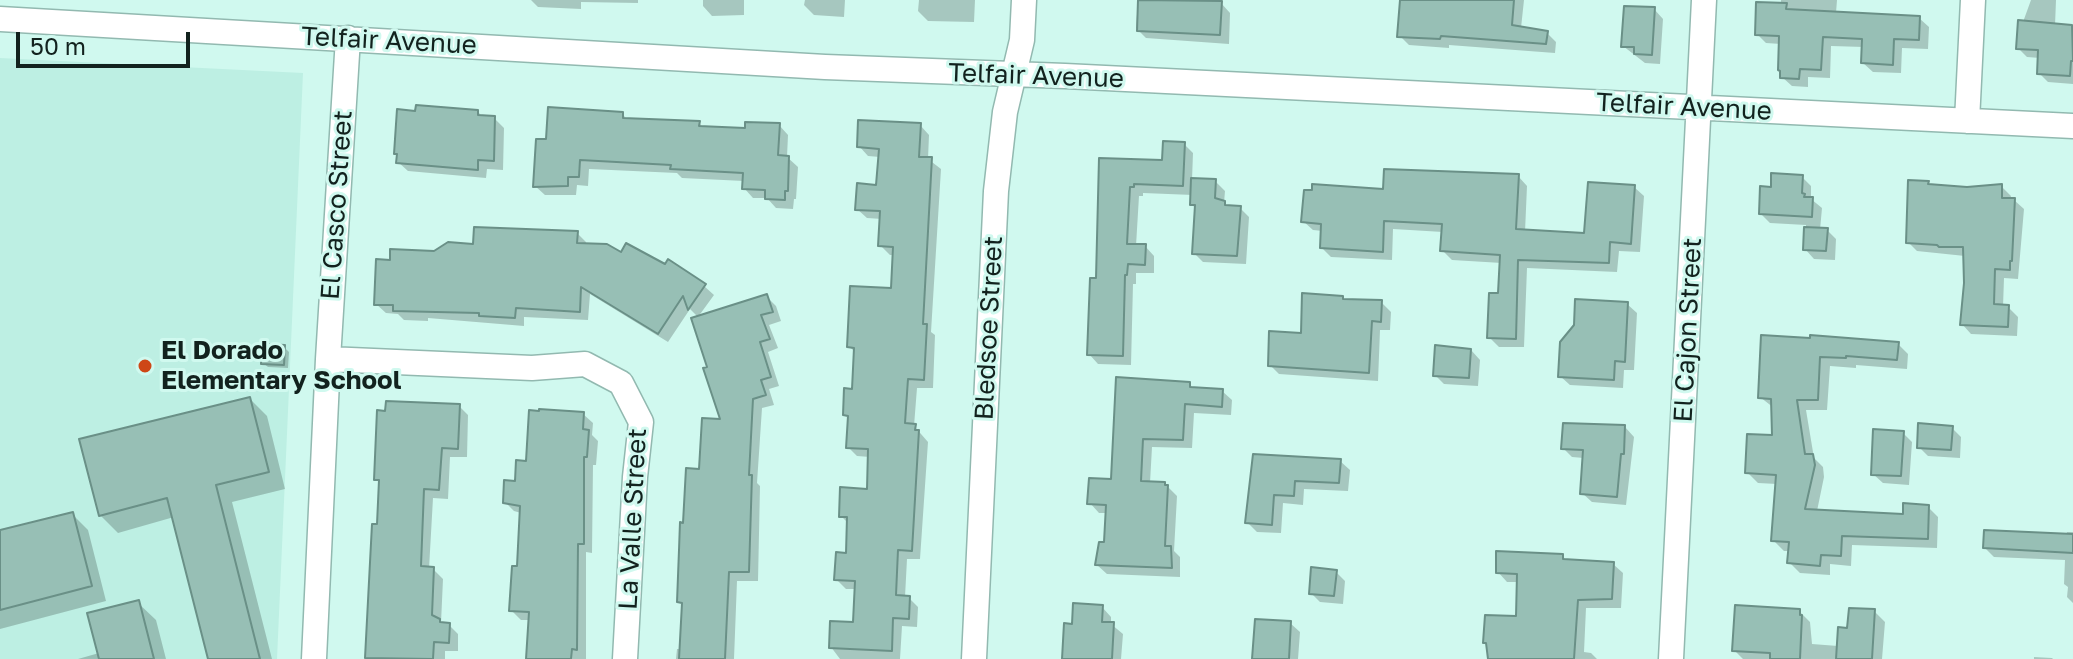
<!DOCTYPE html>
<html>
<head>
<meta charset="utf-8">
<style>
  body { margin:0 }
  #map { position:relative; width:2073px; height:659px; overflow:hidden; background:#d0f9ef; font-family:"Golos Text",sans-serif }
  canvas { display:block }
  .scale { position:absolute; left:16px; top:32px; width:174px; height:36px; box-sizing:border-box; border:4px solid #12221e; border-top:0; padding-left:10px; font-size:24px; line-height:28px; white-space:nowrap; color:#12221e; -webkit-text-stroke:6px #d0f9ef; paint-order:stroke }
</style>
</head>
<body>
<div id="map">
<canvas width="2073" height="659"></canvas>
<div class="scale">50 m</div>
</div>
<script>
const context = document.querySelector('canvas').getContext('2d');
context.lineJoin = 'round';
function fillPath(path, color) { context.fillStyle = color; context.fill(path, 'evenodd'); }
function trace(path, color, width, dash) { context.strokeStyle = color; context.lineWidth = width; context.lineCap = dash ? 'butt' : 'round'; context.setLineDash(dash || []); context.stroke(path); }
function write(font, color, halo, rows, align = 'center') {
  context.font = font + ' "Golos Text",sans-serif'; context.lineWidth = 6; context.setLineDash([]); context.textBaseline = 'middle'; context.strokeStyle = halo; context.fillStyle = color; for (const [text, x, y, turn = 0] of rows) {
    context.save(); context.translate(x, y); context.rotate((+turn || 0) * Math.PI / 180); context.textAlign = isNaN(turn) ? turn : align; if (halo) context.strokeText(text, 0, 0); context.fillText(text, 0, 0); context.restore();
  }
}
const built = new Path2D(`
  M0 58 303 73 277 659H0Z`);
const shadow = new Path2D(`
  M531 0H638V3L581 2V9L538 7Z
  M697 0H744V15L712 16 703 6V0Z
  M805 0H845L844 17 814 15 804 5Z
  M919 0H975L974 22 928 21 918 11Z
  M1138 0H1202V2L1221 3 1230 13 1229 44 1146 38 1136 28Z
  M1402 0H1524L1521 28 1547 33 1556 42 1555 53 1449 45V48L1409 45 1400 36Z
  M1781 0H1837L1836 13 1919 18 1929 27 1928 49 1902 48 1901 73 1873 72 1863 63 1864 47 1831 46 1830 78 1808 77V87L1792 86 1782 77 1781 44 1766 43 1757 34 1781 5Z
  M2031 0H2056L2055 26 2073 27V84L2048 82 2039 73 2040 58 2027 57 2018 48 2023 22Z
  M1654 9 1663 19 1660 64 1645 63 1623 46Z
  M478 112 483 117 494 118 504 128 503 170 487 169 486 178 408 171 398 162 396 153Z
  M622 114 628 120 699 123 704 128 747 130 779 125 788 135 787 157 798 167 796 199H794L793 209 776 208 767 198H753L744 188V181L682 178 677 173 589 169 588 186 577 185 576 195H545L535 186 548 141Z
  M920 125 929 135 928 159 941 169 931 332 935 335 933 388H917L914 426 928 442 920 559H907L905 597 909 598 918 607 917 627 902 626 900 659H840L831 647 855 624 856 589H846L836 579 848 555 849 524 841 516 869 491 870 457 857 456 848 447 849 419 845 414 854 391 856 353 849 346 893 290 895 255H890L880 245 882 219 867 218 857 209 878 187 880 157 868 156 859 146Z
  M1184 144 1193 153 1192 180 1215 181 1225 191 1224 203 1228 207 1240 208 1249 217 1246 264 1203 262 1194 253 1197 209 1192 205 1193 195 1143 193V196H1139L1136 246H1145L1154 256V273H1136V284H1133L1131 365 1098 364 1089 354 1098 280 1101 160 1164 162Z
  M1518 176 1527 186 1525 232 1586 235 1634 187 1644 196 1640 252 1619 251 1617 272 1527 268 1524 347H1499L1489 337 1500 295 1502 263 1452 260 1443 251V232L1393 229 1392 260 1331 257 1322 248 1323 231 1313 230 1303 221 1385 191Z
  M1802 177 1811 186V199L1822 208 1820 230H1827L1836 239 1835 260 1814 259 1805 249 1806 225 1770 223 1761 214 1773 189Z
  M1928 183 1931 186 1967 189 2001 186 2011 196 2010 200H2014L2024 209 2018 279 2004 278 2003 307H2008L2018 317 2017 336 1971 334 1962 324 1965 256 1917 251 1908 242Z
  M577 233 586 242V245L622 254 704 286 714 295 698 317 690 309 668 342 590 294 588 320 524 317V326L428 318V321L404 320 398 314 386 313 376 304 392 262 475 246Z
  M766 296 776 306 781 321 769 325 778 348 768 352 779 386 769 389 774 405 762 408 757 483 760 486 758 581H737L734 659H676L677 649H682L684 606 679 602 685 525 701 471 723 421Z
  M1342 298 1345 301 1381 302 1391 312 1390 330H1380L1378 381 1279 374 1270 365Z
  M1627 304 1637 313 1634 370H1624L1623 388 1570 385 1560 376Z
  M1763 338 1898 344 1908 354 1907 369 1856 365V368L1830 366 1827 410H1806L1814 458 1823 467 1824 477 1817 511 1905 516 1928 507 1938 517 1937 548 1852 545 1851 566 1830 564V575L1800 573 1789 562 1790 551H1784L1773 540 1777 484 1758 483 1747 472 1774 437V408L1760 397Z
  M284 347 289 352 288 368 268 367 263 363Z
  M1471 350 1480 360 1478 386 1444 384 1435 375Z
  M1118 379 1189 384 1195 389 1222 391 1232 400 1231 415 1194 413 1192 448 1152 447 1150 483 1168 487 1177 496 1174 551 1180 557V577L1107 574 1097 565 1105 544 1107 513H1099L1090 503 1113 481Z
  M250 399 267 416 285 489 232 502 272 659H210L174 517 118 533 100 515Z
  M459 406 468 415 467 457H450L448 499 433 498 429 569H433L443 579 441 623 449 625 458 634V651H445V659H369L367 657 381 483 376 479Z
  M583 414 593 423 592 435 598 441 596 465H593L592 553 586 552V659H528L530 620H521L511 610 518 568 521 513 514 511 505 502 528 463Z
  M1625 427 1634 437 1626 505 1592 502 1582 493 1584 458 1572 457 1563 448Z
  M1952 428 1961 437 1960 458 1928 456 1919 447Z
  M1903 433 1912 442 1909 485 1883 483 1873 474Z
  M1255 456 1340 461 1350 470 1348 491 1304 489 1303 505 1283 503 1281 533 1257 532 1247 522Z
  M72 514 88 530 106 601 0 629V532Z
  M2067 532H2073V603L2067 597 2068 587 2064 584 2065 560 1994 557 1985 548 2066 535Z
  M1562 556 1568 561 1613 564 1623 573 1621 608H1586L1584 652 1591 653 1597 659H1490L1517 619 1519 582H1507L1498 572Z
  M1336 572 1345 581 1343 604 1320 602 1311 593Z
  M138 603 156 620 166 659H78L99 653Z
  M1102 607 1111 617V624L1123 634 1121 659H1064L1074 626Z
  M1799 611 1810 622 1812 644 1838 646 1849 630 1874 611 1885 622 1882 659H1743L1734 650Z
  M1290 623 1300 632 1298 659H1254Z
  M2034 657 2052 658 2053 659H2034Z`);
const building = new Path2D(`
  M1138 0 1222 1 1220 35 1137 31Z
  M1400 0H1514L1512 25 1548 31 1546 44 1441 36 1440 39 1397 37Z
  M1756 2 1787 3 1786 9 1920 16 1919 40 1894 39 1893 65 1861 63 1862 39 1823 37 1821 70 1800 69 1799 79 1780 78V71L1778 70 1779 36 1755 35Z
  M1624 6 1655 7 1652 55 1634 54V47H1621Z
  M2018 20 2072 25 2073 61H2071L2070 76 2037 74 2038 50 2016 49Z
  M416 105 478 110V115L495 116 494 161 478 160V170L396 163 397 154H394L397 109 415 111Z
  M548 107 623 112V118L700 121 699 126 745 128V122L780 123 778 155 789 156 788 191H785V200L765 199V190L742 189 743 173 670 169 671 165 580 160 579 177H568V186L533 187 536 139H546Z
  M858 120 921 123 919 157H932L923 324H927L924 380 908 379 905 423 916 424 915 430H919L912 551 898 550 896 595 910 596 909 619 893 618 892 651 829 648 830 621 853 622 855 581 834 580 836 552 846 553 847 517H839L840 487 867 489 868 449 846 448 848 416 843 415 844 388 852 389 854 348 847 347 850 286 891 288 893 247 878 246 880 211 855 210 857 183 876 185 879 149 857 147Z
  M1163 141 1185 142 1183 186 1134 184V187H1130L1127 244H1146L1145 265 1128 264 1127 275H1125L1123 356 1087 355 1090 278H1096L1099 158 1162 160Z
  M1384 169 1519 174 1516 229 1584 233 1588 182 1635 185 1631 244 1610 242 1609 263 1518 260 1516 339 1487 338 1489 293H1498L1500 255 1440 251 1442 224 1384 221 1383 252 1320 248 1321 224 1301 222 1304 190H1312V184L1383 189Z
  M1771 173 1803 175 1802 193 1805 194 1804 197H1813L1812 217 1759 214 1760 186 1771 187Z
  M1191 178 1216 179 1215 198 1225 201V205L1241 206 1237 256 1192 254 1195 205H1190Z
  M1908 180 1929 181 1928 184 1967 187 2002 184V198H2015L2012 261H2010V270L1995 269 1994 304 2009 305 2008 327 1960 325 1964 283 1963 247H1939L1937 245 1906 243Z
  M474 227 578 231 577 243 607 244 621 252 626 243 665 264 668 259 706 284 688 310 683 296 658 334 581 287 580 312 516 308 515 318 479 316V313L393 311V305H374L376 259 390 260V249L434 251 448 242 473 244Z
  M1804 227 1828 228 1826 251 1803 250Z
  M1302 293 1343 296V299L1382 300 1381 322 1372 321 1369 373 1268 366 1269 331 1301 333Z
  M767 294 773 312 761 315 770 339 760 342 771 377 761 380 766 395 753 399 749 475H752L749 572H729L725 659H679L682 603 677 602 679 550 680 522 683 523 686 468 699 469 702 418 720 419 703 368 707 367 691 318Z
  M1575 299 1628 302 1625 362 1615 361 1614 380 1558 377 1560 342 1574 325Z
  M1761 335 1810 338V335L1899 342 1897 360 1846 356V358L1820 357 1818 400H1797L1805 454H1813L1815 465 1805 509 1903 514V503L1929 505 1928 539 1842 536 1841 556 1821 555 1820 566 1787 563 1789 542 1771 541 1776 475 1745 473 1747 434 1772 435 1771 399 1758 398Z
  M262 344 285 345 284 365 261 364Z
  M1435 345 1471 349 1469 378 1433 376Z
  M1116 377 1190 382V387L1223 389 1222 407 1185 404 1183 440 1143 439 1141 481 1165 482V485H1168L1165 546H1171L1172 568 1095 565 1099 542H1104L1106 505 1087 504 1089 478 1111 479Z
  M250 397 269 472 216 485 260 659H208L167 498 99 516 79 439Z
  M386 401 460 404 458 449 442 448 439 490 424 489 421 566 434 567 432 615 440 619V622L450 623 449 643 434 642 433 659 365 658 372 524H377L379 480H374L377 410 385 411Z
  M539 409 584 412 583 429 589 430 587 457H584V544H578L577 650 572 649 571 659H526L529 612 509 611 512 566H517L520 506 503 503 504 480 515 481 516 460 526 461 529 410 539 411Z
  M1563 423 1625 425 1624 454H1621L1617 497 1580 494 1583 450 1561 449Z
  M1918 423 1953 426 1951 450 1917 448Z
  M1873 429 1904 431 1901 476 1871 475Z
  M1253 454 1341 459 1339 483 1295 481 1294 496 1274 495 1272 525 1245 523Z
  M73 512 92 586 0 610V530Z
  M1984 530 2073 534V553L1983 548Z
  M1496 551 1563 554V559L1614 562 1612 599 1578 600 1574 659H1488L1486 643H1483L1485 615 1516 616 1517 574 1496 573Z
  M1311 567 1337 570 1334 596 1309 594Z
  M139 600 154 659H99L87 613Z
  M1073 603 1103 605 1102 622H1114L1112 659H1062L1064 623 1072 624Z
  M1735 605 1800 609V615H1802L1800 659H1770V653L1732 651Z
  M1849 608 1875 609 1872 659H1836L1838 627 1847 628Z
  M1255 619 1291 621 1289 659H1252Z`);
const minor = new Path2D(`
  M0 19 825 67 1065 76 2073 126
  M1967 121 1973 0
  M328 359 532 368 585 364 621 383 641 422 635 477 625 659
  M314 659 328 359 348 38
  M974 659 996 191 1005 112 1022 40 1024 0
  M1671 659 1704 0`);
const markers = [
  [145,366,8,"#ce4716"]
];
const streetNames = [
  ["Telfair Avenue",389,41,3],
  ["Telfair Avenue",1036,76,2],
  ["Telfair Avenue",1684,107,3],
  ["El Casco Street",337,205,-86],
  ["Bledsoe Street",989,328,-87],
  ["El Cajon Street",1688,330,-87],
  ["La Valle Street",633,519,-87]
];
const poiNames = [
  ["El Dorado",161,351],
  ["Elementary School",161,381]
];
fillPath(built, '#bdefe3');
fillPath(shadow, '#0003');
fillPath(building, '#97bfb5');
trace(building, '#6a9087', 2);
trace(minor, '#92b9b0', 27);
trace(minor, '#fff', 24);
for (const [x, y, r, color] of markers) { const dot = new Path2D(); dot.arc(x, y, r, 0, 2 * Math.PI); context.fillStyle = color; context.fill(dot); trace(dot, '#d0f9ef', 3); }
write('26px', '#12221e', '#d0f9ef', streetNames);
write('bold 26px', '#12221e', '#d0f9ef', poiNames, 'left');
</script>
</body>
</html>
